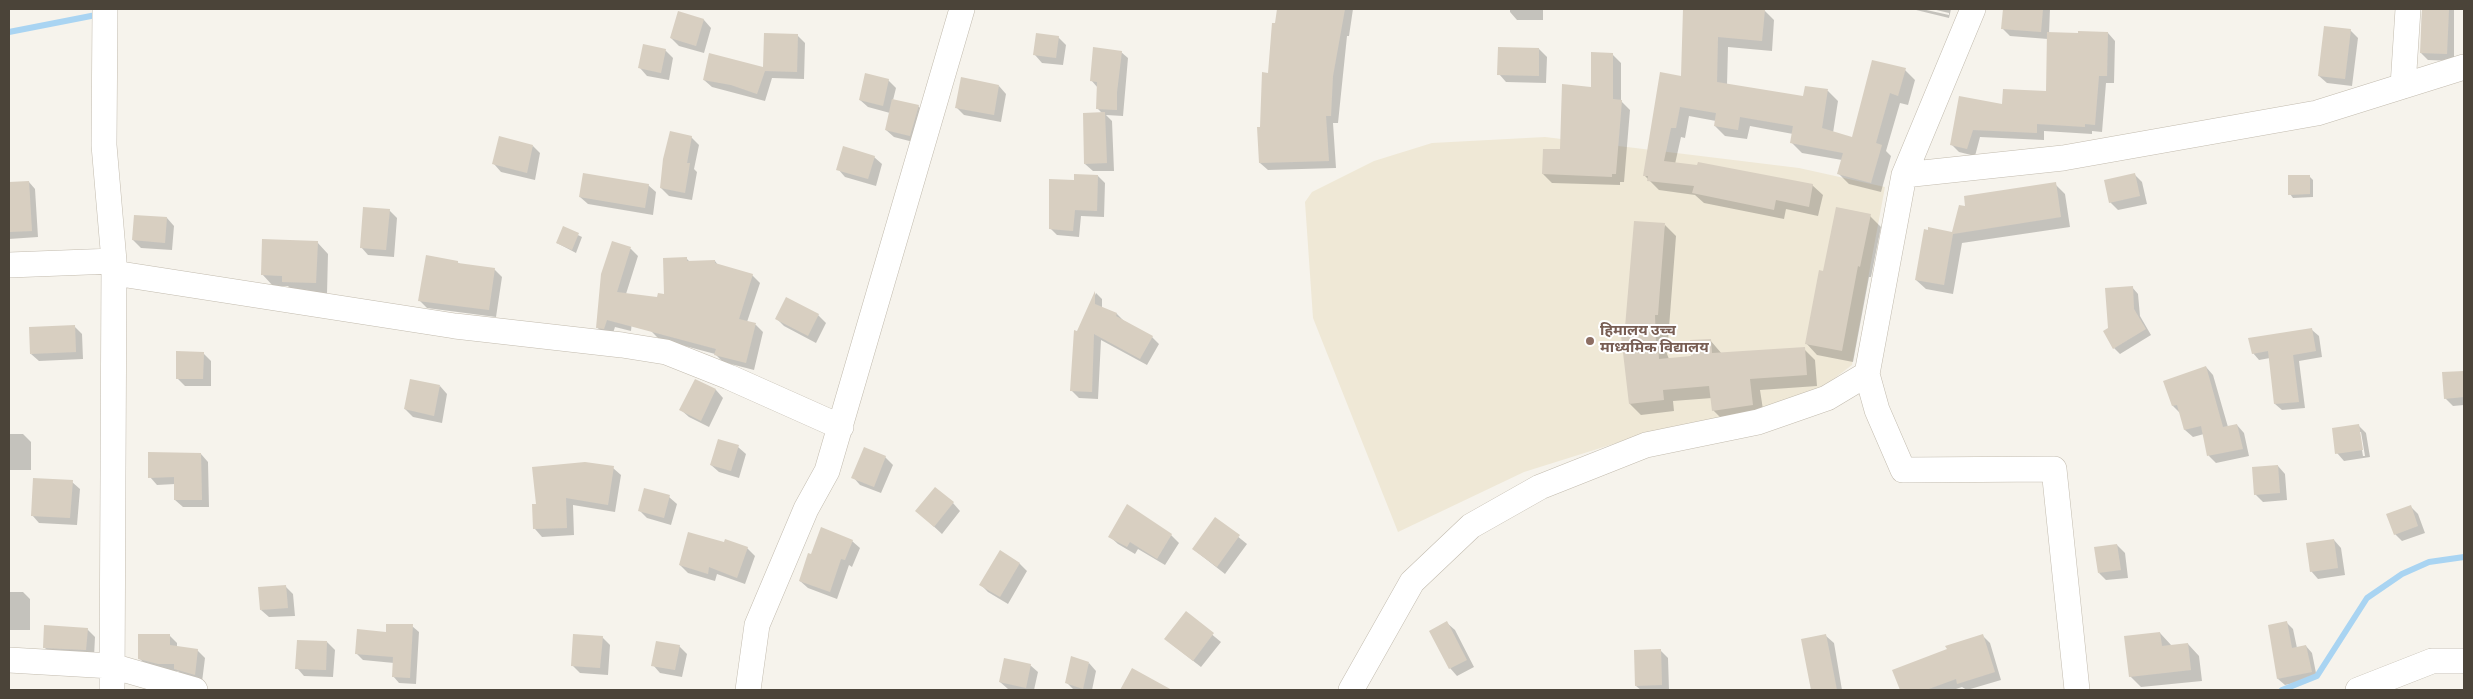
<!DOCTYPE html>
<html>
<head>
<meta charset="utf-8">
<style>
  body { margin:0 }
  #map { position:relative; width:2473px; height:699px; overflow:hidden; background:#f6f3ec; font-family:"Source Sans 3",sans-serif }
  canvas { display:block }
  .frame { position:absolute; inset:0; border:10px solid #4b4439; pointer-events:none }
</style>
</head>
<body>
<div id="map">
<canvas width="2473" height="699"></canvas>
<div class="frame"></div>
</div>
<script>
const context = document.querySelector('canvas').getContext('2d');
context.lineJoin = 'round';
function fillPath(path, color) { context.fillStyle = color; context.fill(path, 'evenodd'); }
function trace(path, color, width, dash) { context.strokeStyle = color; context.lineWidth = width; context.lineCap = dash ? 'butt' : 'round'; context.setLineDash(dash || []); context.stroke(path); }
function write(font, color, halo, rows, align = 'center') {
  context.font = font + ' "Source Sans 3","Noto Sans Devanagari",sans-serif'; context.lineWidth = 4; context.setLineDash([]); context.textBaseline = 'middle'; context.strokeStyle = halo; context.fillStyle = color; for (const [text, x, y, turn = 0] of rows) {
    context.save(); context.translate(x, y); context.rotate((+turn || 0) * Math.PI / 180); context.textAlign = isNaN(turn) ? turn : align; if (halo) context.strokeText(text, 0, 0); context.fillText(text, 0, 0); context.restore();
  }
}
const education = new Path2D(`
  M1545 137 1799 168 1885 187 1852 365 1819 390 1758 413 1658 430 1524 472 1398 532 1313 318 1305 202 1312 192 1374 161 1432 143Z`);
const shadow = new Path2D(`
  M1278 9H1353L1349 36H1347L1338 123H1333L1336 168 1268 170 1260 163 1261 128Z
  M1510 9H1543V20H1517L1510 12Z
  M1685 9 1764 10 1774 20 1772 51 1728 47 1727 85 1805 98 1806 87 1828 91 1838 101 1833 133 1852 138 1905 70 1915 80 1908 105 1900 103 1886 151 1891 156 1881 192 1849 184 1839 174 1842 160 1802 153 1792 143 1793 134 1750 126 1747 139 1725 136 1715 126 1716 121 1689 116 1685 138 1681 137 1675 164 1812 185 1823 195 1818 216 1786 209 1784 219 1704 203 1695 195 1659 190 1644 175 1683 77Z
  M1912 9H1922L1949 15V13L1932 9H1951L1949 18Z
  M2004 9H2050L2049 34 2108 33 2115 41 2114 83H2106L2102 132 2092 131V134L2044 131V140L1980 137 1975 156 1959 152 1951 144 2003 106 2047 92 2048 39 2010 36 2003 29Z
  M2422 9H2454V61L2428 60 2421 53Z
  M679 12 704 20 711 28 704 53 679 46 671 38Z
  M2350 30 2358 38 2352 86 2327 83 2319 76Z
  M797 35 805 43 804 79 772 78 765 101 712 87 704 80 764 69Z
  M1058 37 1066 45 1063 65 1042 63 1035 55Z
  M1539 49 1547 57 1546 83 1506 82 1499 74Z
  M665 50 673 58 669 80 647 76 640 68Z
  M1121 52 1128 58 1123 116 1106 115 1112 121 1114 171H1093L1085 164 1102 113 1097 108 1098 88 1091 80Z
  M1612 54 1621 63V101L1630 110 1624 182H1620V185L1552 183 1543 174 1561 150Z
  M888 80 896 88 893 100 918 106 926 114 917 143 894 137 886 130 890 113 868 107 860 100Z
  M999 86 1006 94 1001 122 964 115 956 107Z
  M691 137 699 145 694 169 697 172 692 200 669 196 661 188Z
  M533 146 540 153 535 180 501 172 494 164Z
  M874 157 882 164 876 186 845 177 838 169Z
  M2134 174 2142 182 2147 204 2118 210 2110 202Z
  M1098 176 1105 183 1104 217 1081 216 1079 237 1057 235 1050 228 1075 181Z
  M2309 176 2313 180V197L2293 198 2290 194Z
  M29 182 35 189 38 237 9 239V184Z
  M2055 184 2065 194 2070 227 1962 243 1953 294 1926 289 1916 280 1953 233 1966 207Z
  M648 185 656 192 653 215 588 204 580 197Z
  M389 210 397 218 394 257 368 255 361 247Z
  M1870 216 1881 227 1871 277H1869L1853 362 1817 355 1806 343 1824 272Z
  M167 218 174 226 172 250 141 248 133 240Z
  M1665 225 1676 236 1667 354 1669 359 1692 357 1710 340 1722 354 1804 349 1815 360 1817 386 1760 390 1764 416 1724 421 1713 410 1712 398 1673 401 1674 411 1641 415 1630 404 1627 328Z
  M563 228 582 237 576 253 557 243Z
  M317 242 328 254 327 294 294 293 288 286H273L262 274Z
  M613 243 631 249 638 256 626 294 634 302 631 331 615 327 612 336 604 335 597 327Z
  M686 258 690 262 715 261 718 265 752 275 760 283 747 322 756 325 763 332 754 370 723 362 715 354 659 339 651 331 665 296Z
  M457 262 460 264 494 269 502 277 496 317 427 308 419 300Z
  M2132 287 2138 294 2140 316 2151 335 2120 354 2114 348 2110 329Z
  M1096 293 1102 299V308L1117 314 1124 321 1152 337 1159 344 1147 365 1101 340 1098 399 1079 398 1072 391 1078 332Z
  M786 299 818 315 826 323 816 343 784 326 776 318Z
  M74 326 82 334 83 359 39 361 31 354Z
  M2312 330 2319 336 2322 357 2299 361 2305 408 2282 410 2275 404 2270 358 2259 360 2253 353 2250 339Z
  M203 353 211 361V386H185L177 378Z
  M2206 367 2213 375 2228 427 2237 425 2244 433 2249 456 2216 463 2209 456 2204 434 2193 437 2185 430 2180 413 2173 406 2165 382Z
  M2464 372V405L2453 406 2445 398 2444 373Z
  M696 381 716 390 723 398 709 427 689 417 681 410Z
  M440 386 447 394 442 423 413 417 405 409Z
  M2358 425 2366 433 2370 457 2344 461 2337 453ZM2359 432H2361L2365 456H2363Z
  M9 434H23L31 442V470H9Z
  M738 447 746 454 739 478 719 472 711 465Z
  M201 454 208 462 209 507H183L175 500V484L157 485 150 477Z
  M885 457 893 465 881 493 860 485 853 477Z
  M2278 466 2285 474 2287 500 2263 502 2255 494Z
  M613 468 621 475 615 512 573 505 574 535 542 537 535 529 537 505Z
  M72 482 80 489 77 525 39 523 32 515Z
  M669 497 677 504 671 525 647 518 640 511Z
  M953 503 960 511 942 534 917 511Z
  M2410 506 2418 514 2425 533 2402 541 2395 534Z
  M1215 518 1247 544 1225 574 1193 549Z
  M1171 535 1179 543 1165 565 1138 549 1135 554 1118 544 1110 537Z
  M2334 540 2341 548 2345 575 2318 579 2311 571Z
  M852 541 860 548 852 567 849 565 837 599 808 588 800 581 812 555Z
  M2117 545 2125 553 2128 578 2106 580 2099 573Z
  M747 548 755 556 745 584 717 574 715 581 688 573 680 565Z
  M1000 552 1020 564 1027 571 1008 604 988 592 981 585Z
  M286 587 293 594 295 616 269 617 261 610Z
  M9 592H23L30 599V630H9Z
  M1186 613 1221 642 1201 667 1174 646Z
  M2286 622 2293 629 2297 648 2306 646 2312 653 2317 678 2285 685 2278 679Z
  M1447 623 1455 630 1474 667 1457 676 1450 668Z
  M412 626 419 632 416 684 399 683 393 676 394 663 363 660 356 653 387 633Z
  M87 629 95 637 94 657 52 655 44 647Z
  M2160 633 2172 646 2188 644 2199 656 2202 681 2141 687 2130 676Z
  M169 635 177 643V648L197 650 205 658 202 682 183 676 178 671H166L147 666 139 658Z
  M1826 636 1834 643 1842 690H1812L1803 640Z
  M1983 636 1990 643 2001 680 1967 690 1962 687 1953 690H1901L1894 671Z
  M602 637 610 645 608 675 580 673 572 665Z
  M327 642 335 650 333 677 304 676 297 668Z
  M679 646 687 654 682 677 660 673 653 665Z
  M1660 650 1668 658 1669 690H1641L1636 686Z
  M1089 663 1096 671 1092 690H1074L1066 682Z
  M1030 665 1038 672 1034 690 1008 689 1000 682Z`);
const stream = new Path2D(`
  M9 32 96 15
  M2282 690 2317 676 2367 598 2402 574 2429 562 2464 557`);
const building = new Path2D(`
  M1277 9H1345L1333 76 1331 116H1326L1329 161 1259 163 1257 127H1260L1262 72 1268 73 1272 23H1275Z
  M1683 9H1765L1762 41 1718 37 1717 82 1803 96 1805 86 1828 89 1822 128 1852 137 1872 60 1906 68 1898 96 1890 93 1876 143 1882 145 1871 183 1837 174 1843 153 1790 143 1793 126 1740 117 1738 130 1714 126 1716 113 1680 107 1676 128H1671L1664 161 1697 165 1698 162 1813 184 1809 207 1776 200 1774 210 1692 193 1694 186 1647 181 1648 176H1643L1660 72 1681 76Z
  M2003 9H2043L2041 32 2001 29Z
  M2422 9H2449L2447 54 2420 53Z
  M678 11 704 19 696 46 670 38Z
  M2324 26 2351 29 2345 79 2318 76Z
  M2078 31 2108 32 2107 76H2099L2095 125 2085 124V127L2037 124V133L1973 130 1967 149 1950 145 1959 96 2002 104 2003 89 2046 91 2047 32 2078 33Z
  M764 33 798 34 797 72 765 71 757 94 731 85 703 80 709 53 763 67Z
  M1036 33 1059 36 1056 58 1033 55Z
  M643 44 666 49 661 73 638 68Z
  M1093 47 1122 51 1117 92V110L1096 109 1097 82 1090 81Z
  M1498 47 1539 48V76L1497 75Z
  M1591 52 1613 53V99L1622 100 1616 174H1612V177L1542 174 1543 149H1560L1562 84 1591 87Z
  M865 73 889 79 883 106 859 100Z
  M961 77 999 85 994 115 955 108Z
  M892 99 919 105 910 136 885 130Z
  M1105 112 1107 163 1084 164 1083 113Z
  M670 131 692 136 687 163H690L685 193 660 188 663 159Z
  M499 136 533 145 527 173 492 164Z
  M843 146 875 156 868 179 836 170Z
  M583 173 649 184 645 208 579 197Z
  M2135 173 2140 196 2109 203 2104 180Z
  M1074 174 1098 175 1097 211 1075 210 1073 231 1049 229V179L1074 180Z
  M2288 175H2310V194L2288 195Z
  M29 181 32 231 9 232V182Z
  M2056 182 2061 217 1953 234 1944 285 1915 280 1924 229 1928 230V227L1952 232 1959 205 1965 206 1964 196Z
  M363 207 390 209 386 250 360 248Z
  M1836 207 1871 214 1860 267 1858 266 1842 351 1805 344 1819 270 1823 271Z
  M134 215 167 217 165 243 132 240Z
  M1634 221 1665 223 1658 315H1655L1656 343H1658L1659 359 1691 356 1690 340 1711 339 1712 353 1805 347 1807 375 1750 379 1753 405 1712 411 1709 386 1663 390 1664 400 1629 404 1620 327H1625Z
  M563 226 579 233 572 250 556 243Z
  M262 239 318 241 316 283 282 282V276L261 275Z
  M612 241 631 247 617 292 657 297 658 293 664 294 663 258 687 257V261L715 260V263L753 274 739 319 756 323 746 363 714 355 716 349 607 320 604 329 596 328 601 274Z
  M426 255 458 261V263L495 268 489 310 418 301Z
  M2133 286 2134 309 2146 329 2113 349 2103 331 2108 328 2105 288Z
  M1095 291V304L1117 313 1116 316 1153 336 1140 359 1094 334 1092 392 1070 391 1074 330 1077 331Z
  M786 297 819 314 808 336 775 319Z
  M75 325 76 352 30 354 29 327Z
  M2312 328 2316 351 2293 355 2299 402 2274 404 2268 351 2252 354 2248 338Z
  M176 351 204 352 203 379H176Z
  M2206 366 2223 427 2237 424 2243 449 2207 456 2201 426 2184 430 2177 405 2172 406 2163 381Z
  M2464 371V397L2444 399 2442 372Z
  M410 379 440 385 434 416 404 409Z
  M695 379 716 389 701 421 679 410Z
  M2359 424 2363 450 2335 454 2332 428Z
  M718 439 739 445 731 471 710 465Z
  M864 447 886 456 874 487 851 478Z
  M148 452 201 453 202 500H174V477L148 478Z
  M585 462 614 466 608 505 566 498 567 528 533 529 532 504H536L532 467Z
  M2278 465 2280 493 2254 495 2252 467Z
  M33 478 73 480 70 518 31 516Z
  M935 487 954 502 934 527 915 511Z
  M644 488 670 495 664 518 638 511Z
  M1127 504 1172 534 1157 559 1130 542 1127 547 1108 537Z
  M2411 505 2418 526 2394 535 2386 514Z
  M1215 517 1240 535 1217 567 1192 549Z
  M821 527 853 540 845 560 841 559 830 592 799 581 808 553 811 554Z
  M688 532 724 542 725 539 748 547 737 578 709 567 708 574 679 565Z
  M2334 539 2338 568 2310 572 2306 543Z
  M2117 544 2121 570 2098 573 2094 547Z
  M1000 550 1020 563 1000 597 979 585Z
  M286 585 288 608 260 610 258 587Z
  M1186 611 1214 633 1193 661 1164 639Z
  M1447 621 1467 660 1449 669 1429 631Z
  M2287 621 2292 648 2306 645 2312 672 2277 679 2268 625Z
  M386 624H413L410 678 392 677 393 657 355 654 357 629 386 632Z
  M44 625 88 628 86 650 43 648Z
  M2160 632 2162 646 2188 643 2191 670 2129 677 2124 636Z
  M138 634H170V645L198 649 195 675 174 669V664H158L138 659Z
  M573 634 603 636 600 668 571 666Z
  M1826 634 1837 690H1811L1801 639Z
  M1983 634 1995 672 1957 684 1956 679 1926 690H1900L1892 670 1947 649 1945 646Z
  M297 640 327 641 326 670 295 669Z
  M656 641 680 645 675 670 651 666Z
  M1661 649 1662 685 1635 686 1634 650Z
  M1071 656 1089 662 1083 689 1065 683Z
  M1004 658 1031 664 1026 688 999 682Z
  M1132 668 1172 690H1120Z`);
const minor = new Path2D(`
  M105 9 104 145 114 261 112 690
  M2403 86 2408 9
  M1904 175 2063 158 2317 113 2464 67
  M9 265 114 261
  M114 273 455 326 622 345 666 352 729 377 841 427
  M1867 374 1877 410 1903 470 2054 469 2077 690
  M9 660 112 666 195 690
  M748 690 757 625 806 509 827 471 962 9
  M1351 690 1412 582 1471 526 1540 487 1646 445 1758 422 1827 398 1867 374 1904 175 1973 9
  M2358 690 2432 661H2464`);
const markers = [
  [1590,341,5,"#8d6e63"]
];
const educationNames = [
  ["हिमालय उच्च",1600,332],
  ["माध्यमिक विद्यालय",1600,349]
];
fillPath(education, '#efe8d6');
fillPath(shadow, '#0003');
trace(stream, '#a9d4f2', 6);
fillPath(building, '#d8cfc1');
trace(minor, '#c2bbae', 26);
trace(minor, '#fff', 25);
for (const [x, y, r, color] of markers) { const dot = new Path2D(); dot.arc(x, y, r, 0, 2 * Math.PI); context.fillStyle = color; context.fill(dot); trace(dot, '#fff', 2); }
write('bold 15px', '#785e54', '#fff', educationNames, 'left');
</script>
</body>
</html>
